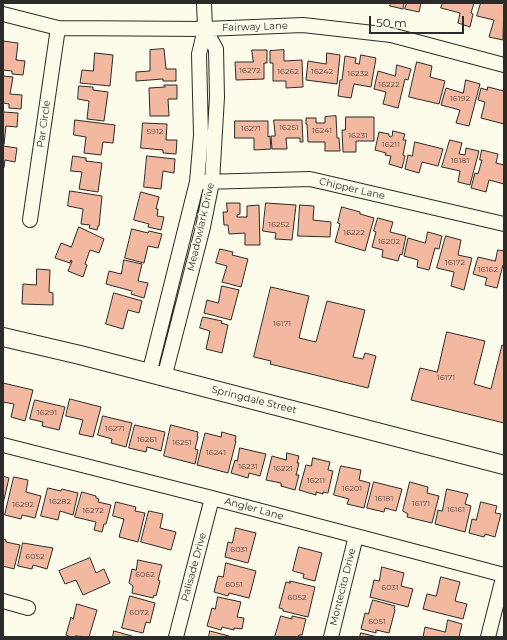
<!DOCTYPE html>
<html>
<head>
<meta charset="utf-8">
<style>
  body { margin:0 }
  #map { position:relative; width:507px; height:640px; overflow:hidden; background:#fdfbea; font-family:Montserrat,sans-serif }
  canvas { display:block }
  .frame { position:absolute; inset:0; border:4px solid #2b2b2b; pointer-events:none }
  .scale { position:absolute; left:369px; top:16px; width:95px; height:18px; box-sizing:border-box; border:2px solid #2b2b2b; border-top:0; padding-left:5px; font-size:12px; line-height:14px; white-space:nowrap; color:#2b2b2b; -webkit-text-stroke:3px #fdfbea; paint-order:stroke }
</style>
</head>
<body>
<div id="map">
<canvas width="507" height="640"></canvas>
<div class="frame"></div>
<div class="scale">50 m</div>
</div>
<script>
const context = document.querySelector('canvas').getContext('2d');
context.lineJoin = 'round';
function fillPath(path, color) { context.fillStyle = color; context.fill(path, 'evenodd'); }
function trace(path, color, width, dash) { context.strokeStyle = color; context.lineWidth = width; context.lineCap = dash ? 'butt' : 'round'; context.setLineDash(dash || []); context.stroke(path); }
function write(font, color, halo, rows, align = 'center') {
  context.font = font + ' Montserrat,sans-serif'; context.lineWidth = 3; context.setLineDash([]); context.textBaseline = 'middle'; context.strokeStyle = halo; context.fillStyle = color; for (const [text, x, y, turn = 0] of rows) {
    context.save(); context.translate(x, y); context.rotate((+turn || 0) * Math.PI / 180); context.textAlign = isNaN(turn) ? turn : align; if (halo) context.strokeText(text, 0, 0); context.fillText(text, 0, 0); context.restore();
  }
}
const building = new Path2D(`
  M391 3H404L403 9 390 6Z
  M407 3H421L419 12 405 9Z
  M443 3H474L471 13 473 14 470 27 458 23 460 13 441 8Z
  M481 3H504L503 40 489 37 494 20 477 16Z
  M3 41 18 43 16 60 25 61 23 75 12 74V71L3 70Z
  M164 49 166 69H176V81H163V79L136 81V72L150 71V50Z
  M252 50H267V63H264V79L236 80 235 62H253Z
  M284 50V61L302 60 303 87 286 88V81H273V63H270V51Z
  M95 53 113 55 110 86 80 83 82 70 93 71Z
  M327 53 340 55 337 84 306 80 308 61 326 64Z
  M361 55 376 58 371 87 354 84 351 98 338 96 340 80H342L345 56 356 58 355 63 359 64Z
  M417 62 432 66 430 77 445 81 439 104 409 97Z
  M397 65 411 69 408 80 405 79 398 108 383 104 386 92 374 89 378 71 395 76Z
  M3 76 13 77 10 94 22 95 21 109 9 108V104L3 103Z
  M466 80 480 84 469 126 456 123 460 110 441 105 446 88 463 93Z
  M164 85H177V99H168L169 116H150L149 88 165 87Z
  M79 86 93 87V90L108 92 104 121 87 119 89 101 78 99Z
  M488 87 504 91V124L481 118 485 102 478 100 481 88 487 90Z
  M3 112 18 113 17 127 6 126 4 144Z
  M336 116 337 138H339L340 151H325V142H308L307 124H306V118H316V123H325V117Z
  M346 117H374V141H356V152H343L342 130H345Z
  M75 120 115 125 113 143 103 142 101 155 84 153 86 137 74 135Z
  M274 120H302L303 142H300V138H286L287 149H272L271 136H275Z
  M235 121H268V137L270 136 271 149 254 150V138H235Z
  M143 123 167 124 166 140H177L176 154 163 153V150L141 148Z
  M393 131 405 134 403 140H406L403 155 405 156 402 168 389 164 391 156 385 155 386 153 375 150 379 132 389 134V136L390 137 392 136Z
  M450 140 462 143 459 154 465 155 466 148 479 151 470 185 458 182 460 171 442 167Z
  M415 142 443 149 438 166 422 162 419 173 405 169 408 155 412 156Z
  M3 146 17 148 15 162 5 160 4 167Z
  M482 150 498 154 496 163 504 165V184L489 180 486 192 471 188 475 173 478 174 482 160H480Z
  M73 156 86 158V161L102 163 98 192 79 189 82 172 71 171Z
  M147 156 175 159 174 173 163 171 161 189 144 187Z
  M70 191 102 196 99 226H98L97 230 89 228 90 225 81 224 83 209 68 206Z
  M141 192 159 197 156 209H158L157 216 164 217 161 230 148 227 149 224 134 220Z
  M227 203H240V214L237 215V217H247V206L259 205 260 245H245V233L229 234 228 225H224L223 212H227Z
  M266 203 296 205 292 240 275 239 276 233 263 231Z
  M300 205 314 206 313 220 331 222 330 237 298 236Z
  M342 207 360 212V214L374 218 365 251 335 242 340 224 338 223Z
  M378 218 393 222 390 232 406 236 402 255 400 254 398 261 382 257 383 250 372 247 376 232 374 231Z
  M79 227 104 239 99 253 90 250 85 264 87 265 83 277 68 271 72 261 71 260 70 263 55 258 61 243 71 247Z
  M132 229 148 233 149 231 162 234 158 248 148 246 144 263 125 258Z
  M428 232 442 236 439 249 435 248 429 270 417 267 418 260 404 256 408 238 425 243Z
  M446 236 461 240 458 255 472 258 464 290 451 286 454 272 437 268Z
  M220 249 233 252 232 255 248 259 241 287 222 282 227 266 216 263Z
  M498 250 504 251V265H503L497 288 485 285 487 278 473 274 478 257 495 261Z
  M124 260 142 264 138 281 148 283 144 298 131 294 132 291 106 284 109 271 121 274Z
  M37 269 50 270 49 292 53 293V305L22 304 23 284 36 285Z
  M222 286 239 290 231 320 204 313 207 300 218 303Z
  M271 287 309 296 299 338 316 342 327 301 365 310 353 357 363 359 365 353 376 356 368 388 270 364 271 361 254 357Z
  M114 293 142 301 139 313 128 310 123 329 106 324Z
  M203 317 222 321 221 323 228 325 222 353 206 349 210 331 200 328Z
  M447 332 485 341 474 384 491 389 502 345 504 346V423L411 400 420 368 437 372Z
  M3 383 33 390 25 421 11 417 14 404 3 402Z
  M70 399 101 407 93 437 79 434 83 420 66 416Z
  M35 400 65 407 59 430 42 426 43 422 30 419Z
  M103 416 132 423 126 447 111 443 112 439 98 435Z
  M135 425 165 432 161 451 147 447 146 452 129 448Z
  M171 425 198 432 197 437H198L195 449 198 450 195 464 164 456Z
  M222 432 236 436 235 441H236L228 473 197 465 205 433 221 437Z
  M240 448 266 454 260 476 249 473 248 478 231 473 235 460 237 461Z
  M287 453 299 456 297 463H299L296 475H299L295 490 281 486V483L266 480 272 456 286 460Z
  M313 458 330 462 328 470 333 471 328 493 323 492V494L316 492V495L299 490 306 465 311 466Z
  M341 466 361 470 359 480 370 483 364 508 347 504 349 499 334 495Z
  M3 476 9 478 3 504Z
  M14 477 28 480 26 492 41 496 35 518 22 515 21 519 5 515Z
  M374 482 402 489 396 511 385 508 384 512 367 508Z
  M410 482 428 487 427 493 439 496 432 523 407 517 408 514 403 511Z
  M48 488 61 491 62 489 78 493 73 515 60 511 58 520 41 516Z
  M447 489 468 494 465 504 471 506 465 532 435 524 438 510 442 511Z
  M82 492 96 496V498L99 499 98 502 111 505 106 524H104L102 532 94 530 96 522 75 517Z
  M116 502 136 507 135 511 145 513 138 542 119 537 124 519 113 516Z
  M481 502 497 506 495 513 501 514 495 537 485 534 484 537 469 533 472 519 476 520Z
  M149 511 163 514 160 528 176 532 171 550 141 542Z
  M236 528 256 533 248 563 225 557 228 542 232 543Z
  M3 539 6 540V542L20 545 14 569 3 566Z
  M23 543 53 548 47 569 33 565 32 569 18 566Z
  M299 547 322 553 315 581 303 578 304 574 293 571Z
  M90 558 96 573 104 569 110 583 83 595 76 580 65 584 59 571Z
  M138 560 162 565 158 580 160 581 156 596 154 595 153 598 132 593 133 586 129 583 132 569 136 570Z
  M226 563 256 571 249 598 229 593 228 596 214 592 218 576 223 577Z
  M382 567 404 573 401 586 413 589 408 607 370 597 374 580 379 581Z
  M441 577 460 582 455 601 467 604 463 619 423 609 427 594 436 596Z
  M290 581 315 587 308 617 283 611V609L279 608 286 582 290 583Z
  M130 596 155 603 150 623 146 622 143 633 122 628Z
  M218 597 241 602 237 617 244 618 242 629 234 628V630L222 627 221 630 207 626 212 608 215 609Z
  M373 600 395 606 394 609 395 610 389 633 376 630V633L361 629 365 613 368 614Z
  M77 604 97 610 89 637 75 636 74 637H71L66 635 71 617 73 619Z
  M281 616 292 619V616L306 619 302 635H299L298 637H275Z
  M448 620 462 624 459 637H423L425 627 445 632Z
  M114 631 135 637H113Z
  M210 631 229 636V637H209Z
  M361 633 378 637H360Z`);
const minor = new Path2D(`
  M3 14 58 28 205 29 303 25 391 35 504 65
  M203 182 310 179 504 224
  M30 220 58 28
  M149 374 197 182 201 135 199 54 205 29 204 3
  M164 378 203 227 212 182 217 97 216 49 205 29
  M3 445 212 498 504 575
  M3 601 28 608
  M176 637 212 498
  M331 637 356 536
  M488 637 504 574`);
const major = new Path2D(`
  M3 337 80 355 504 465`);
const numberNames = [
  ["16272",250,71],
  ["16262",288,72],
  ["16242",322,72],
  ["16232",358,74],
  ["16222",389,85],
  ["16192",460,99],
  ["16251",289,128],
  ["16271",251,129],
  ["16241",322,131],
  ["5912",155,132],
  ["16231",358,136],
  ["16211",391,145],
  ["16181",460,161],
  ["16252",279,225],
  ["16222",354,233],
  ["16202",389,242],
  ["16172",455,263],
  ["16162",488,270],
  ["16171",282,324],
  ["16171",446,378],
  ["16291",47,413],
  ["16271",115,429],
  ["16261",147,440],
  ["16251",182,443],
  ["16241",216,453],
  ["16231",248,467],
  ["16221",283,469],
  ["16211",316,481],
  ["16201",352,489],
  ["16181",384,499],
  ["16282",60,502],
  ["16171",421,504],
  ["16292",23,505],
  ["16161",456,510],
  ["16272",93,511],
  ["6031",239,550],
  ["6052",35,557],
  ["6062",145,575],
  ["6051",234,585],
  ["6031",390,588],
  ["6052",297,598],
  ["6072",139,613],
  ["6051",377,622]
];
const streetNames = [
  ["Fairway Lane",255,27,-2],
  ["Par Circle",44,124,-82],
  ["Chipper Lane",352,189,13],
  ["Meadowlark Drive",201,227,-77],
  ["Springdale Street",254,400,14],
  ["Angler Lane",254,509,15],
  ["Palisade Drive",194,567,-75],
  ["Montecito Drive",343,587,-76]
];
fillPath(building, '#f2b8a0');
trace(building, '#2b2b2b', 1);
trace(minor, '#2b2b2b', 16);
trace(major, '#2b2b2b', 20);
trace(minor, '#fdfbea', 14);
trace(major, '#fdfbea', 18);
write('8px', '#5d4e48', null, numberNames);
write('10px', '#2b2b2b', '#fdfbea', streetNames);
</script>
</body>
</html>
